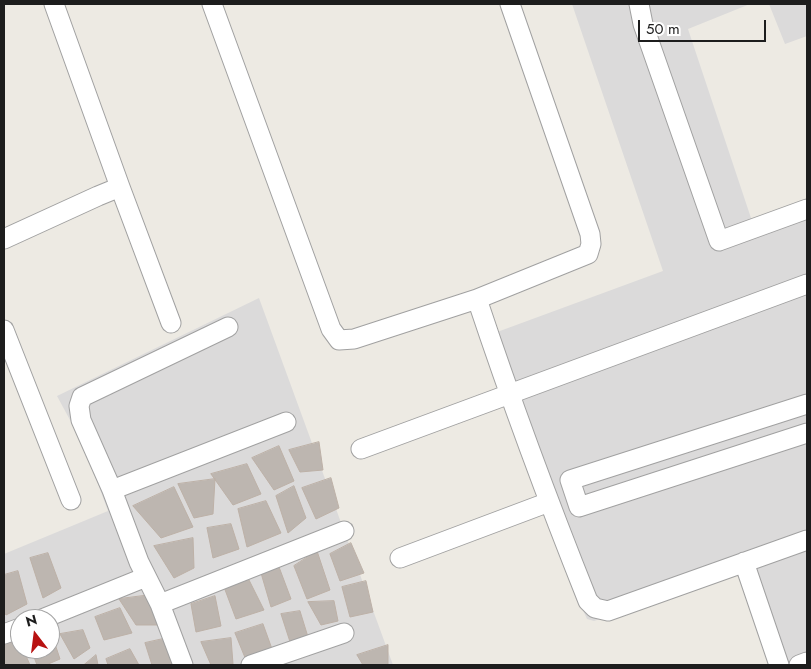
<!DOCTYPE html>
<html>
<head>
<meta charset="utf-8">
<style>
  body { margin:0 }
  #map { position:relative; width:811px; height:669px; overflow:hidden; background:#edeae3; font-family:Jost,sans-serif }
  canvas { display:block }
  .frame { position:absolute; inset:0; border:5px solid #1d1d1d; pointer-events:none }
  .north { position:absolute; left:10px; top:609px; width:50px; height:50px; box-sizing:border-box; background:#fff; border:1px solid #a5a5a5; border-radius:50%; rotate:345deg; font-size:14px; font-weight:700; line-height:20px; text-align:center; color:#1d1d1d }
  .north::after { content:''; display:block; margin:auto; width:18px; height:22px; background:#b81211; clip-path:polygon(50% 0,100% 100%,50% 72%,0 100%) }
  .scale { position:absolute; left:638px; top:20px; width:128px; height:22px; box-sizing:border-box; border:2px solid #1d1d1d; border-top:0; padding-left:6px; font-size:15px; line-height:18px; white-space:nowrap; color:#1d1d1d; -webkit-text-stroke:4px #fff; paint-order:stroke }
</style>
</head>
<body>
<div id="map">
<canvas width="811" height="669"></canvas>
<div class="frame"></div>
<div class="north">N</div>
<div class="scale">50 m</div>
</div>
<script>
const context = document.querySelector('canvas').getContext('2d');
context.lineJoin = 'round';
function fillPath(path, color) { context.fillStyle = color; context.fill(path, 'evenodd'); }
function trace(path, color, width, dash) { context.strokeStyle = color; context.lineWidth = width; context.lineCap = dash ? 'butt' : 'round'; context.setLineDash(dash || []); context.stroke(path); }
const residential = new Path2D(`
  M572 4H750L688 29 757 236 729 247 807 219V665H779L747 571 594 621 587 619 576 595 489 335 663 271Z
  M769 4H807V36L785 44Z
  M259 298 393 665H4V554L108 511 83 444 57 396ZM20 619H50V649H20Z`);
const building = new Path2D(`
  M319 442 323 470 300 472 289 450Z
  M279 446 294 481 274 490 252 458Z
  M247 464 261 494 233 505 211 474Z
  M331 478 339 508 316 519 302 488Z
  M215 479 213 514 194 518 178 484Z
  M294 486 306 518 288 533 276 496Z
  M174 487 193 527 161 538 133 506Z
  M266 501 281 533 247 547 238 509Z
  M231 524 239 549 213 558 207 528Z
  M193 538 194 568 174 578 154 546Z
  M351 543 364 573 340 581 330 554Z
  M317 551 330 590 307 599 294 566Z
  M48 553 61 588 43 598 30 558Z
  M279 567 291 599 271 607 261 573Z
  M18 571 27 604 6 615 4 612V575Z
  M249 580 264 610 236 619 224 587Z
  M366 581 373 612 350 617 342 587Z
  M151 595 160 625H136L119 599Z
  M215 596 221 626 196 632 191 604Z
  M334 601 338 621 321 625 308 602Z
  M120 608 132 633 104 640 95 617Z
  M300 611 308 637 293 651 281 614Z
  M263 624 272 649 246 660 235 633Z
  M83 630 90 648 74 659 60 634Z
  M18 635 20 649H23L30 665H4V640Z
  M52 635 60 659 46 665H37L31 649H50V637Z
  M231 638 233 664 211 665 201 642Z
  M163 639 173 665H152L145 643Z
  M388 645V665H363L357 655Z
  M130 649 139 665H108L106 659Z
  M96 655 98 665H84Z`);
const minor = new Path2D(`
  M54 4 120 187 171 323
  M212 4 331 329 339 340 354 339 477 299 588 254 591 244 590 234 510 4
  M639 4 643 24 719 241 807 209
  M4 239 98 196 120 187
  M477 299C511 401 548 501 588 601L595 608 608 611 807 540
  M4 330 71 500
  M807 404 570 480 579 507 807 433
  M361 449 807 284
  M112 490 286 422
  M400 558 549 502
  M744 562 779 665
  M160 604 344 531
  M42 619 146 577
  M4 634 20 628
  M183 665 160 604 139 562 112 490 81 420 79 406 82 397 228 327
  M251 665 344 633
  M799 665 807 662`);
fillPath(residential, '#dbdada');
fillPath(building, '#bdb6b0');
trace(building, '#bdb1a7', 1);
trace(minor, '#a1a1a1', 21);
trace(minor, '#fff', 19);
</script>
</body>
</html>
